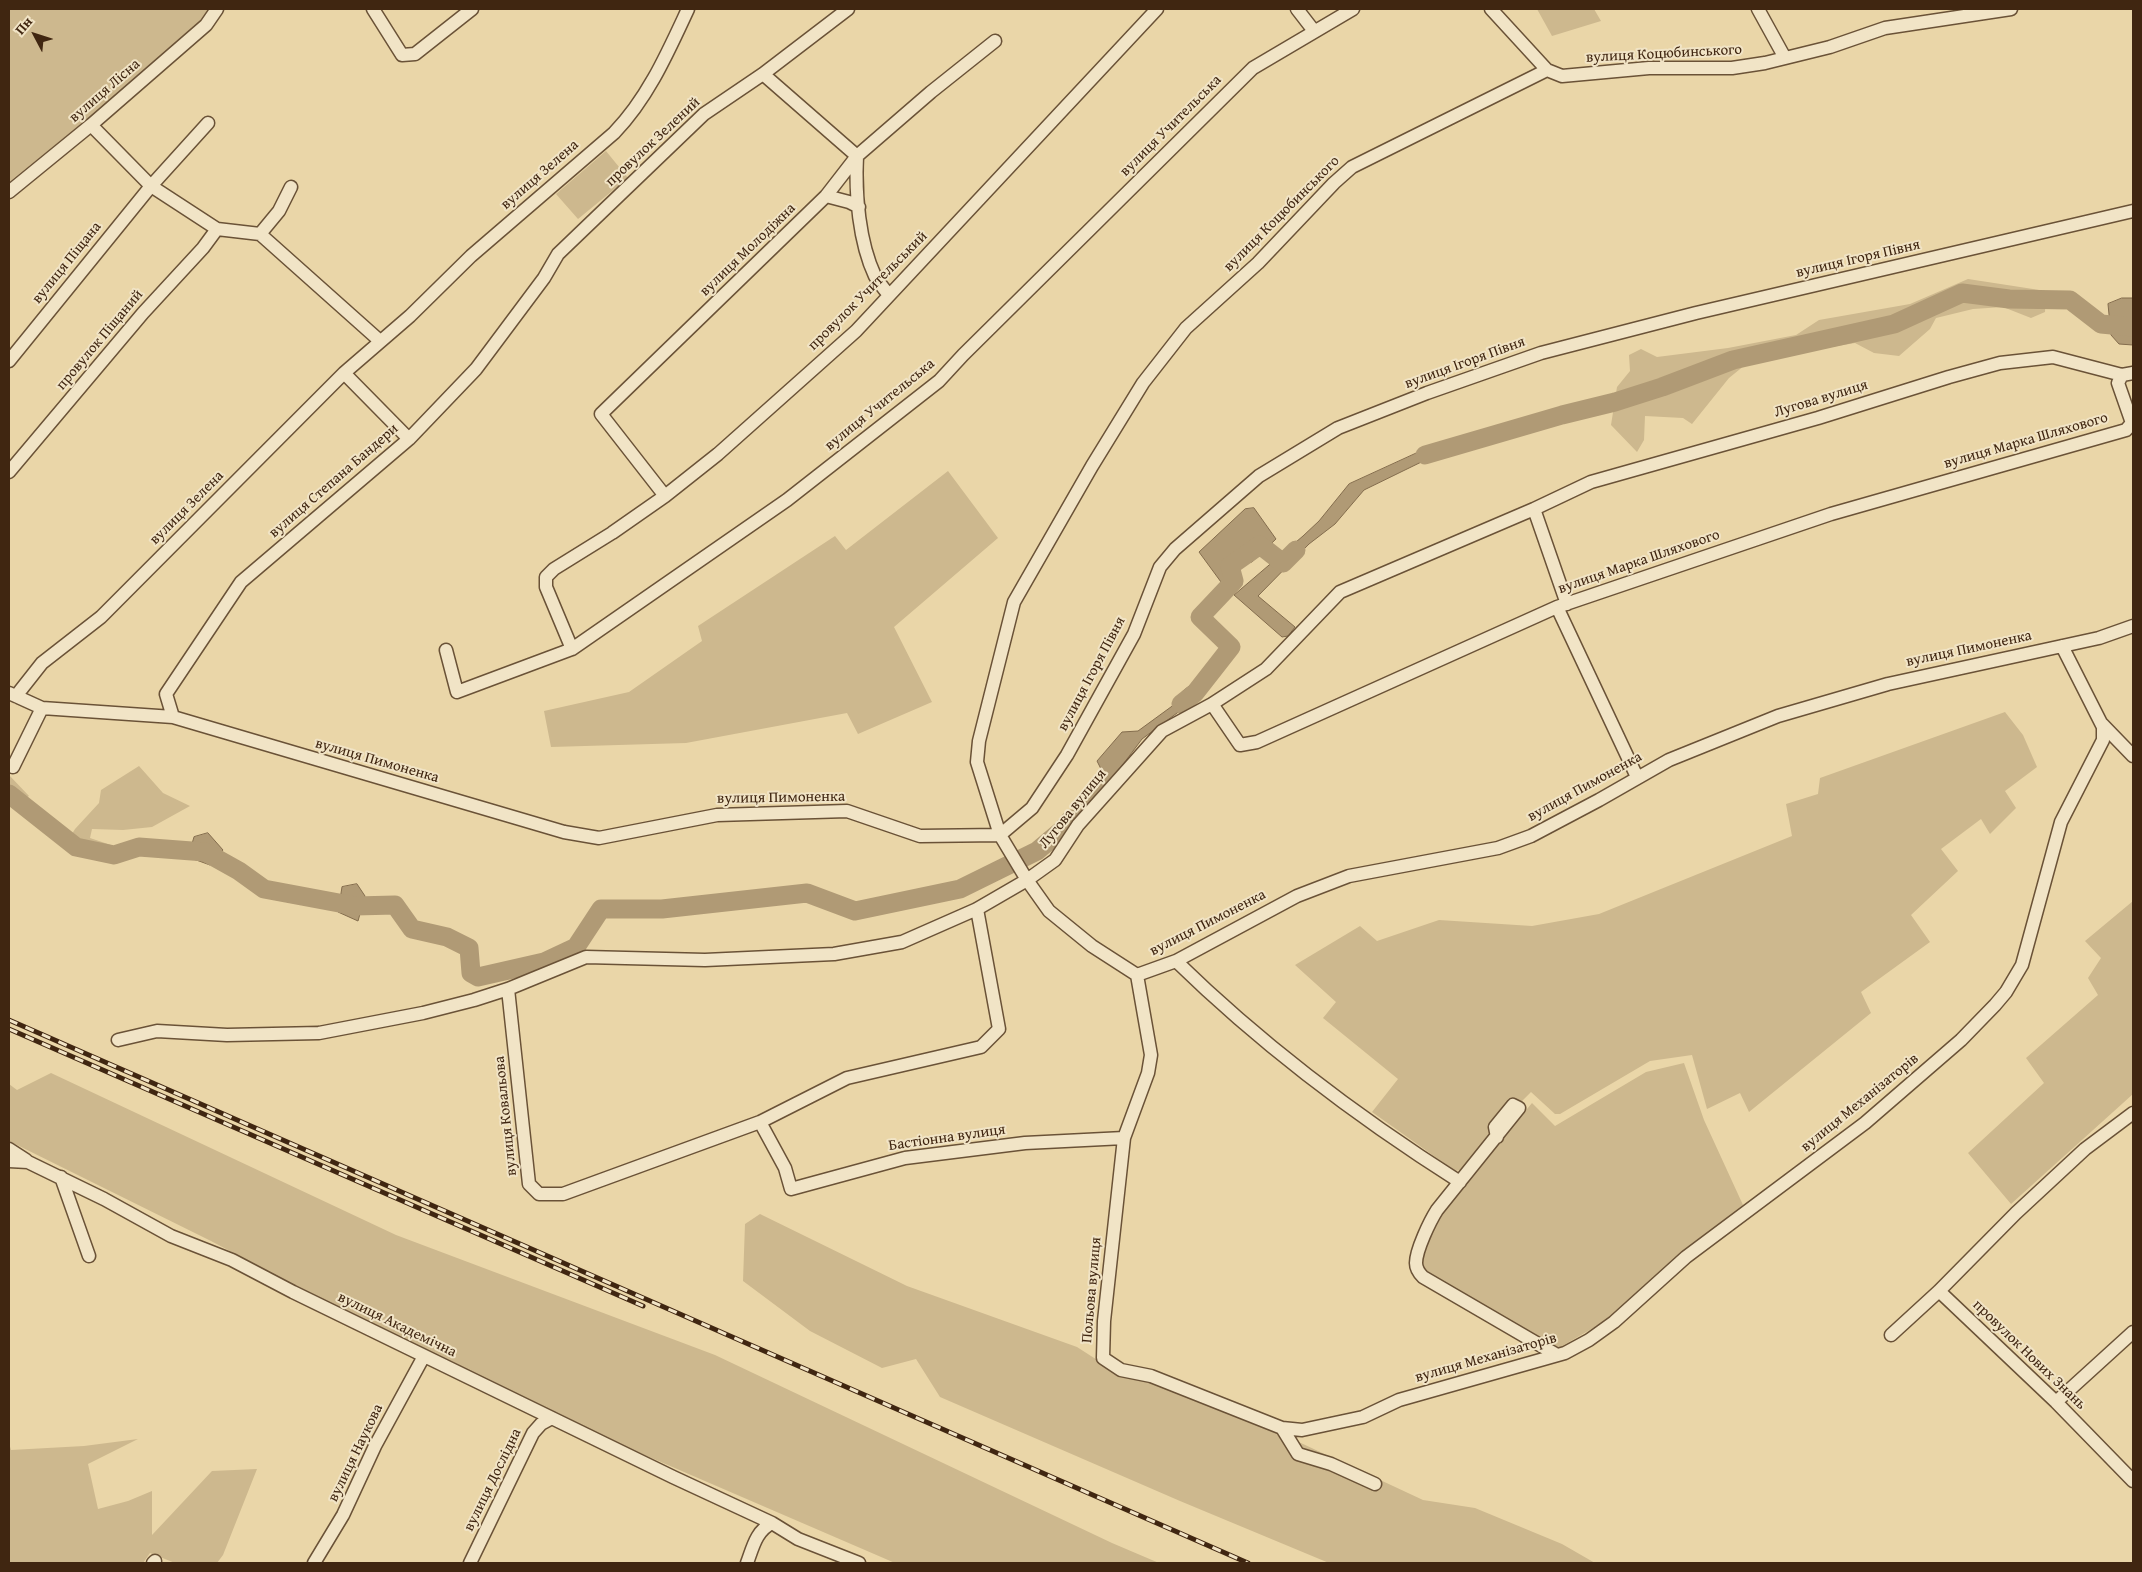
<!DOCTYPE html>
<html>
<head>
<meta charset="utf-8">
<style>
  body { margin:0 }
  #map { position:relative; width:2142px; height:1572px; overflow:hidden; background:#ead6a8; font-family:"Gentium Book Plus",serif }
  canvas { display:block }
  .frame { position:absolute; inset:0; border:10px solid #402611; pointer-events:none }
  .north { position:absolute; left:10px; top:10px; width:50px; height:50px; -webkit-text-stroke:4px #f1e4c6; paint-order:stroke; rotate:310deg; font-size:14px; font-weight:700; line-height:20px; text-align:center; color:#402611 }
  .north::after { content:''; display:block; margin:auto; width:18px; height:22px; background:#402611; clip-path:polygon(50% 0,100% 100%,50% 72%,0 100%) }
</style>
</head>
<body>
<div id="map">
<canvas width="2142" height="1572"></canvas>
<div class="frame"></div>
<div class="north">Пн</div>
</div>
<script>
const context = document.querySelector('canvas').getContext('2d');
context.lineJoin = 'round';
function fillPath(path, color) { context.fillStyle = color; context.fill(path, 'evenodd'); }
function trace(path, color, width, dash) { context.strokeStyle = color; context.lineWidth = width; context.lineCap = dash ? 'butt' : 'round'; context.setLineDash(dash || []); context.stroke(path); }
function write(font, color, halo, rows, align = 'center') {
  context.font = font + ' "Gentium Book Plus",serif'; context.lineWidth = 4; context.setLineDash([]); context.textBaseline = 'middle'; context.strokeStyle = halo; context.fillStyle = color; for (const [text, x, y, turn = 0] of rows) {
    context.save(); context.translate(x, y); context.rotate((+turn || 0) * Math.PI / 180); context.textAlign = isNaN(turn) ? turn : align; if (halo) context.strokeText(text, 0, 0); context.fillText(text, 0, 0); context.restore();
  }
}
const green = new Path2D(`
  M9 9H208L198 30 9 182Z
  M1537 9H1594L1601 21 1552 36Z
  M606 151 628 178 578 219 556 194Z
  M1968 279 2046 291 2045 312 2031 318 2003 307 1973 309 1936 318 1930 329 1899 356 1874 353 1855 343 1750 361 1729 378 1692 424 1683 418 1645 416 1644 440 1637 452 1611 425 1617 387 1630 371 1629 355 1641 349 1657 357 1728 348 1796 335 1819 320 1910 304Z
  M948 471 998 538 894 627 932 702 858 734 847 713 686 743 551 747 544 711 629 692 702 641 698 626 835 536 846 550Z
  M2005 712 2023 735 2037 767 2005 791 2016 808 1990 834 1981 819 1941 849 1958 871 1911 915 1930 942 1861 992 1871 1013 1749 1112 1740 1093 1707 1109 1692 1055 1650 1061 1560 1114H1555L1531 1092 1520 1103 1512 1100 1490 1124 1492 1134 1460 1170 1455 1171 1372 1112 1398 1079 1323 1018 1336 1002 1295 965 1360 926 1377 941 1439 920 1532 926 1599 914 1792 836 1786 804 1818 794 1820 778Z
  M139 766 163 793 190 806 152 827 123 830 92 829 90 838 120 848 105 860 64 847 75 829 99 803 101 790Z
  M9 775 29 796 14 805 9 804Z
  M2133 901V1094L2011 1204 1968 1153 2044 1083 2026 1058 2098 995 2088 978 2101 958 2085 941Z
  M1684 1063 1704 1120 1743 1205 1673 1260 1612 1317 1557 1349 1424 1270 1421 1262 1438 1216 1532 1103 1555 1126 1646 1072Z
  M51 1073 396 1235 715 1355 1112 1543 1159 1563H895L487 1387 211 1241 9 1141V1084L17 1090Z
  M760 1214 907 1286 1077 1347 1119 1374 1162 1383 1288 1437 1423 1500 1475 1508 1562 1544 1595 1563H1329L1180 1501 940 1397 916 1359 882 1368 810 1331 743 1281 745 1224Z
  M138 1439 88 1464 98 1509 128 1501 152 1491V1535L212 1471 257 1469 223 1555 217 1563H175L150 1553 143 1563H9V1443L11 1450 84 1446Z`);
const water = new Path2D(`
  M2122 298H2133V345L2119 344 2111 335 2108 304Z
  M1441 442 1450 448 1364 490 1335 524 1309 544 1258 596 1295 627 1288 636 1282 637 1234 595 1303 536 1319 521 1349 484Z
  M1254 508 1276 539 1252 562 1243 563 1230 575 1228 583 1221 582 1199 552 1245 509Z
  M1196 681 1204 693 1142 739 1121 767 1049 847 1054 836 1104 775 1097 761 1122 732 1138 731 1175 704 1182 692Z
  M208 833 223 850 210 865 188 857 194 837Z
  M357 884 365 896 358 921 338 912 342 887Z`);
const river = new Path2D(`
  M1425 455 1562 415 1615 402 1662 387 1733 360 1894 324 1962 293 2009 299 2070 300 2101 324 2133 327
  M1181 704 1195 693 1231 647 1200 617 1234 581 1230 566 1260 545 1283 563 1296 550
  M9 794 76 847 114 855 139 847 205 852 239 871 264 889 355 906 395 905 412 929 447 937 469 948 471 973 478 977 544 962 576 947 601 909H662L807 893 855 911 960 889 1037 851 1062 830 1071 819`);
const minor = new Path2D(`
  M373 9 402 55 415 54 472 9
  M1297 9 1314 31
  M1491 9 1547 70
  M1758 9 1785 58
  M763 74 857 156C855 194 859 242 875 276 879 283 884 289 889 295
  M91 125 151 186 217 229 260 234
  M9 192 91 125 206 25 217 9
  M826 196 849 202 859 207
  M260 234 380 341
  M260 234 279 211 291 187
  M9 361 151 186 208 123
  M344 373 409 439
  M9 472 143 313 203 248 217 229
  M665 496 601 414 826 196 857 156 931 92 995 41
  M1534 509 1567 604
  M1557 607 1637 777
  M572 649 546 587V577L554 569 612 533 665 496 718 454 856 331 1157 9
  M446 650 457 692 572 649 787 500 939 381 963 355 1253 68 1353 9
  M9 693 42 708 173 717 564 832 599 838 717 815 847 811 920 836 1000 835
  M16 696 42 663 101 617 344 373 410 316 471 256 614 133C648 98 668 52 688 9
  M1212 704 1266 669 1340 592 1534 509 1591 482 1818 418 1949 377 2000 363 2053 357 2122 375
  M173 717 166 694 241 582 409 439 476 369 544 278 558 254 704 114 763 74 848 9
  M2102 724 2133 756
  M13 767 42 708
  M1000 835 1032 808 1067 755 1134 634 1160 567 1175 549 1259 476 1338 428 1427 393 1541 353 1696 313 2133 211
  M1176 961C1262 1045 1359 1118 1460 1182
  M1137 975 1151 1055 1148 1073 1124 1138 1104 1321 1103 1358 1121 1370 1151 1376 1282 1428 1302 1430 1363 1417 1399 1400 1565 1353 1589 1340 1614 1322 1686 1257 1865 1123 1961 1040 1995 1005 2006 992 2022 965 2061 822 2103 740V727L2062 646
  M1137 975 1092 946 1049 911 1027 880 1000 835 977 762 979 741 1014 602 1092 466 1143 383 1186 328 1258 263 1334 183 1352 167 1547 70 1562 76 1649 68H1732L1765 63 1830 47 1885 28 2011 9
  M1137 975 1176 961 1297 896 1349 876 1498 848 1531 836 1599 800 1669 760 1778 716 1888 684 2099 638 2133 626
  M508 989 529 1184 539 1194H563L760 1122 847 1078 981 1047 999 1029 977 909
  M118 1040 157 1031 227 1035 319 1033 423 1013 474 1000 508 989 586 957 705 960 834 954 902 942 977 909 1027 880 1055 860 1078 825 1162 731 1212 704 1240 745 1257 742 1557 607 1831 514 2126 430 2132 423 2118 383 2122 375 2133 373
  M760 1122 785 1168 791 1189 905 1158 1025 1143 1124 1138
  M1497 1137 1495 1127 1513 1105 1519 1108 1437 1210C1430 1221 1416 1250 1416 1263 1416 1269 1419 1273 1423 1277L1557 1355
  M9 1149 26 1160
  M9 1161 28 1162 104 1199 171 1236 232 1260 293 1292 673 1477 772 1523 798 1539 859 1563
  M61 1177 89 1256
  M1939 1291 2056 1402 2133 1481
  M1891 1335 1939 1291 2016 1213 2085 1149 2133 1113
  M2056 1402 2133 1332
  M1282 1428 1298 1454 1331 1464 1375 1484
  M153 1563 155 1561
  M314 1563 343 1515 375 1446 424 1356
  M470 1563 533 1433 541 1424 552 1418
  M747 1563C753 1547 756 1531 772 1523`);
const rail = new Path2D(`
  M9 1020 1248 1563
  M9 1029 643 1306`);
const streetNames = [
  ["вулиця Коцюбинського",1664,54,-3],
  ["вулиця Лісна",105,91,-41],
  ["вулиця Учительська",1171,126,-45],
  ["провулок Зелений",653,142,-43],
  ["вулиця Зелена",540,175,-41],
  ["вулиця Коцюбинського",1282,214,-45],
  ["вулиця Молодіжна",748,250,-44],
  ["вулиця Ігоря Півня",1858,259,-13],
  ["вулиця Піщана",67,263,-51],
  ["провулок Учительський",868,291,-45],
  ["провулок Піщаний",100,340,-50],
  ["вулиця Ігоря Півня",1465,363,-20],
  ["Лугова вулиця",1821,399,-17],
  ["вулиця Учительська",880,405,-39],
  ["вулиця Марка Шляхового",2026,441,-16],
  ["вулиця Степана Бандери",334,481,-41],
  ["вулиця Зелена",187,508,-45],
  ["вулиця Марка Шляхового",1639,562,-19],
  ["вулиця Пимоненка",1969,649,-12],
  ["вулиця Ігоря Півня",1092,674,-62],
  ["вулиця Пимоненка",377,761,16],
  ["вулиця Пимоненка",1585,787,-29],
  ["вулиця Пимоненка",781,798,-1],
  ["Лугова вулиця",1073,809,-51],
  ["вулиця Пимоненка",1208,923,-27],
  ["вулиця Механізаторів",1860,1103,-39],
  ["вулиця Ковальова",506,1116,-96],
  ["Бастіонна вулиця",947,1138,-8],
  ["Польова вулиця",1092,1290,-85],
  ["вулиця Академічна",397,1325,26],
  ["провулок Нових Знань",2029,1355,44],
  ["вулиця Механізаторів",1486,1358,-16],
  ["вулиця Наукова",356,1453,-64],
  ["вулиця Дослідна",493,1480,-64]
];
fillPath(green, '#cdb88e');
fillPath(water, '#b09a75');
trace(water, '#836c4d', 1);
trace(river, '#b09a75', 19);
trace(minor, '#6a5237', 15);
trace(minor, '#f1e4c6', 12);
trace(rail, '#402611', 5);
trace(rail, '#f1e4c6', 3, [9]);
write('15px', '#402611', '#f1e4c6', streetNames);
</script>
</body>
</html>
